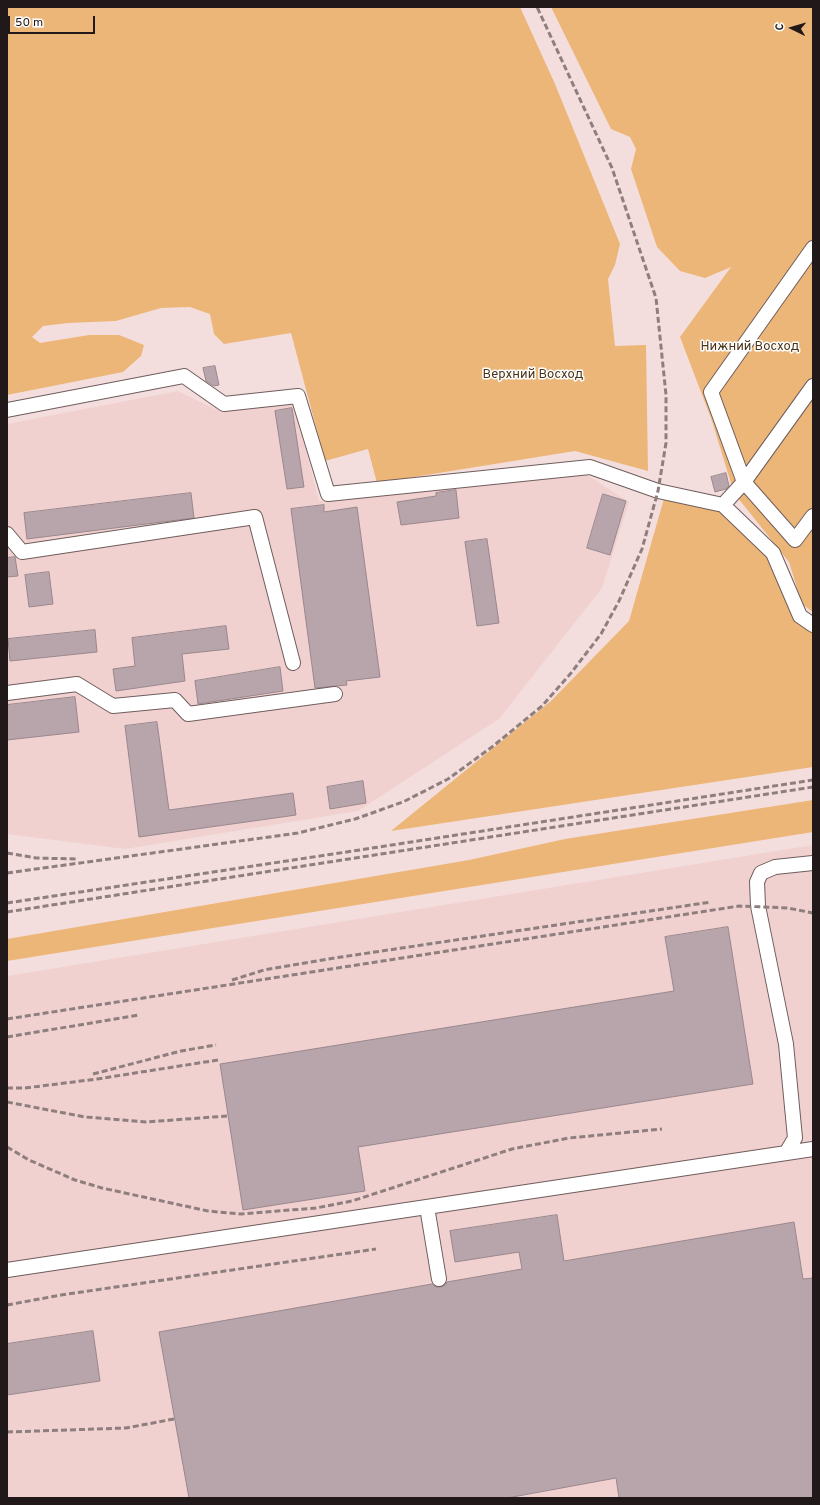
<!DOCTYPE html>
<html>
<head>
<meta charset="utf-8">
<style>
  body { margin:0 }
  #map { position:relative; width:820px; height:1505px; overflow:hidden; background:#f4dedd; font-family:Overpass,sans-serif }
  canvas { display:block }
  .frame { position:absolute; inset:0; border:8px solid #211919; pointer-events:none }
  .north { position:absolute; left:772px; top:8px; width:40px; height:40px; -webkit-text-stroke:3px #fff; paint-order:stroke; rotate:275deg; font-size:11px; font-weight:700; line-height:16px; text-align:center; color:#211919 }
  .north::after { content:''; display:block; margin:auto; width:14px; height:18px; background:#211919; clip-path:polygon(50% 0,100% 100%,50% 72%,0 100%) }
  .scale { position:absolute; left:8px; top:16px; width:87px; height:18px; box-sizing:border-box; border:2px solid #211919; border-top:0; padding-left:5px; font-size:12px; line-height:14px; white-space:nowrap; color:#211919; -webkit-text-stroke:3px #fff; paint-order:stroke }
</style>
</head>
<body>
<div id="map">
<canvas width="820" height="1505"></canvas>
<div class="frame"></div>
<div class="north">С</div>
<div class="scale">50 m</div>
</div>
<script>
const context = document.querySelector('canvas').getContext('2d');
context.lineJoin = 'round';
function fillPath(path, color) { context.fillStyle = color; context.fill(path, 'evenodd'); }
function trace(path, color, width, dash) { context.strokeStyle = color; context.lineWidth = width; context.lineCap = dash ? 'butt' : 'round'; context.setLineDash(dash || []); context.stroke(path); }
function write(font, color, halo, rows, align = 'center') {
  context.font = font + ' Overpass,sans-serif'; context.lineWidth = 3; context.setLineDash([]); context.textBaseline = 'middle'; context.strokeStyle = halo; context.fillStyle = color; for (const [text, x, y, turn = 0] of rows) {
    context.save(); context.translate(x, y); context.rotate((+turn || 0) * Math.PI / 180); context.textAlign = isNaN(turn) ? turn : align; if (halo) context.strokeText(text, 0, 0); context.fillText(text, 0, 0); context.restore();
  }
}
const built = new Path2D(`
  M178 391 217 410 293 399 319 501 581 471 629 502 602 588 499 719 358 811 125 849 7 834V424Z
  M813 845V1498H7V976Z`);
const green = new Path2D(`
  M7 7H520L555 84 620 244 615 265 608 279 615 346 646 345 648 471 575 451 377 483 368 449 325 461 291 333 224 344 214 334 210 314 190 307 161 308 116 321 68 323 43 326 32 337 40 343 89 335H119L144 345 141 356 123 372 7 395Z
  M551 7H813V612L802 604 789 562 734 493 712 421 680 337 731 267 705 278 680 271 657 247 631 169 636 149 630 137 611 129Z
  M665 495 721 507 768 557 795 620 813 633V767L391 831 551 701 629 621Z
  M813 800V832L7 961V939L469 860 565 839Z`);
const building = new Path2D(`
  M215 366 219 385 214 386 206 381 203 368Z
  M292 408 304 487 287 489 275 411Z
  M726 473 729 486 726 489 715 492 711 477Z
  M456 490 459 518 401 525 397 502 436 496V493Z
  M191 493 194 518 27 539 24 513Z
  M603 494 626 501 610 555 587 548Z
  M324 505V512L357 507 380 677 346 681 347 685 315 688 291 509Z
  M487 539 499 623 477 626 465 542Z
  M15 557 18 576 7 577V558Z
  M49 572 53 604 29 607 25 575Z
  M226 626 229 649 182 654 185 681 116 691 113 669 135 666 132 638Z
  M95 630 97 652 10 661 8 639Z
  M280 667 283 691 198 704 195 681Z
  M75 697 79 732 7 740V705Z
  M157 722 169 810 293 793 296 815 139 837 125 726Z
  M363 781 366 803 330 809 327 787Z
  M728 927 753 1084 358 1147 365 1191 243 1210 220 1064 674 991 665 937Z
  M557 1215 564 1261 794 1222 803 1279 813 1278V1498H619L616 1478 507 1498H189L159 1332 432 1284 436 1287H441L445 1285 447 1282 522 1269 519 1252 455 1262 450 1231Z
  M93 1331 100 1381 7 1395V1344Z`);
const minor = new Path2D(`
  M813 386 744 482 795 540 813 516
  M7 410 184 376 224 404 298 396 328 494 590 467 658 491 723 505 773 553 800 616 813 625
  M723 505 744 482 711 392 813 248
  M7 534 22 552 255 517 293 663
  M7 693 77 684 113 706 175 700 188 714 335 694
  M786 1153 795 1138 786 1044 758 906 757 882 761 873 775 867 813 863
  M427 1207 439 1279
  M7 1270 813 1149`);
const rail = new Path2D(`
  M7 853 36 858 77 859
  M7 873 298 833 355 819 403 802 448 779 492 747 542 706 571 673 601 634 619 601 642 549 658 491 666 443V395L656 298 612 168 537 7
  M7 903 353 851 813 780
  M7 912 813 787
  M232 980 264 970 328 959 711 902
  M7 1019 739 906 788 908 813 913
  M7 1037 139 1015
  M93 1074 181 1051 216 1045
  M7 1088H25L97 1079 218 1060
  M7 1102 85 1117 146 1122 227 1116
  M7 1147 29 1160 75 1180 102 1188 208 1211 240 1214 316 1208 352 1201 512 1149 569 1138 662 1129
  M7 1305 61 1295 376 1249
  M7 1432 126 1428 174 1419`);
const parkNames = [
  ["Нижний Восход",750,347],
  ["Верхний Восход",533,375]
];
fillPath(built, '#f0d1d0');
fillPath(green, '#ecb678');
fillPath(building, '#b8a5ab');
trace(building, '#9a888e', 1);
trace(minor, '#6f5d5c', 16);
trace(minor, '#fff', 14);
trace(rail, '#8e7f7e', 3, [6, 3]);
write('13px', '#4a3317', '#fff', parkNames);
</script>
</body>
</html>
